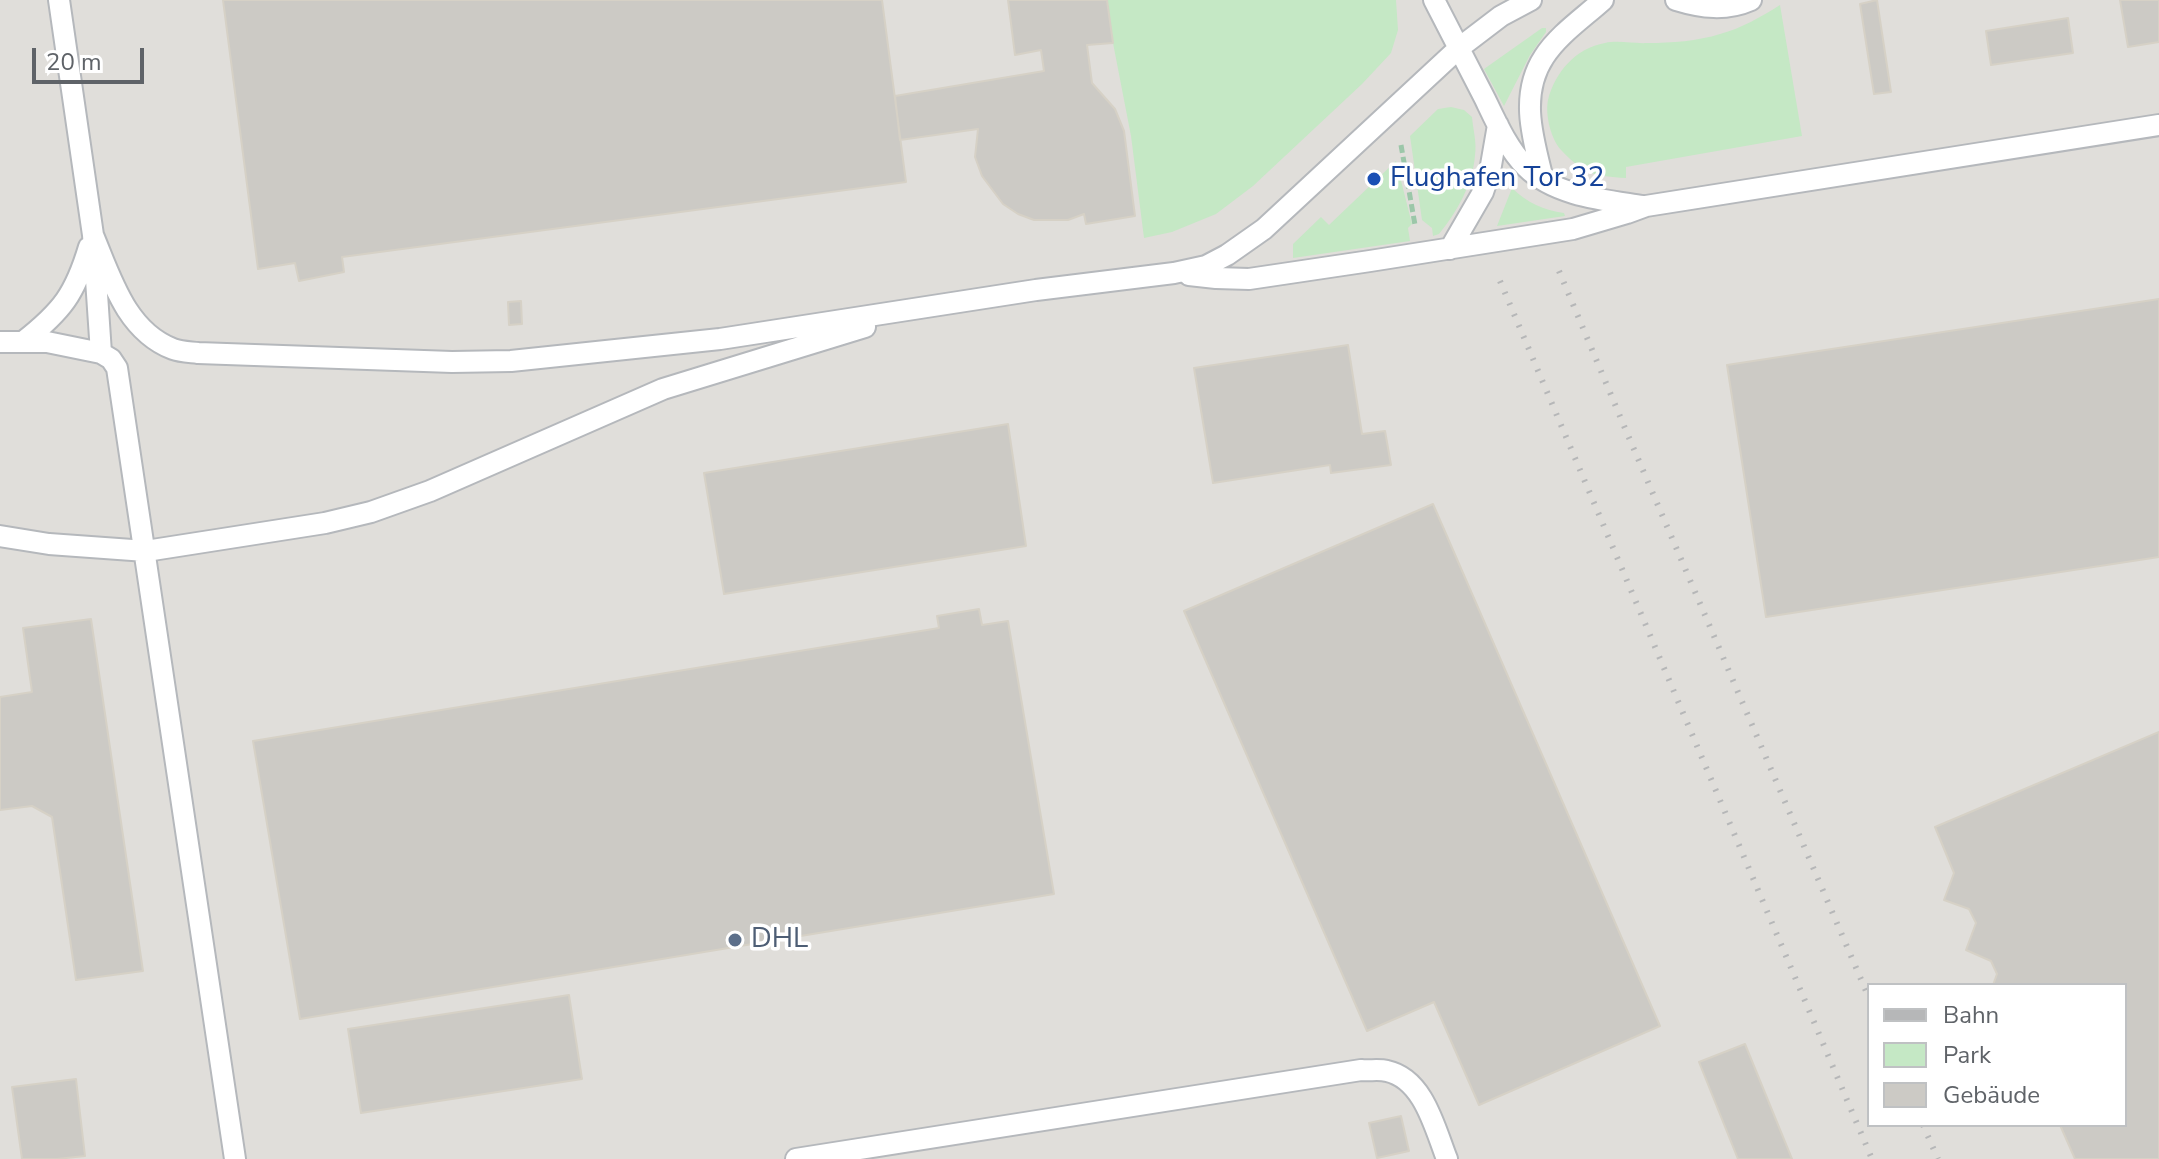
<!DOCTYPE html>
<html>
<head>
<meta charset="utf-8">
<style>
  body { margin:0 }
  #map { position:relative; width:2159px; height:1159px; overflow:hidden; background:#f1efe8; font-family:"Nunito Sans",sans-serif }
  canvas { display:block }
  .legend { position:absolute; left:1867px; top:983px; width:260px; height:144px; box-sizing:border-box; background:#fff; border:2px solid #bfc1c3; margin:0; padding:10px 14px; list-style:none; font-size:24px; color:#5f6368 }
  .legend li { display:flex; align-items:center; gap:16px; height:40px }
  .legend b { width:40px; border:2px solid #bfc1c3 }
  .scale { position:absolute; left:32px; top:48px; width:112px; height:36px; box-sizing:border-box; border:4px solid #5f6368; border-top:0; padding-left:10px; font-size:24px; line-height:28px; white-space:nowrap; color:#5f6368; -webkit-text-stroke:6px #fff; paint-order:stroke }
</style>
</head>
<body>
<div id="map">
<canvas width="2159" height="1159"></canvas>
<ul class="legend">
<li><b style="height:10px;background:#b6b7b8"></b>Bahn</li>
<li><b style="height:22px;background:#c5e8c5"></b>Park</li>
<li><b style="height:22px;background:#cccac5"></b>Gebäude</li>
</ul>
<div class="scale">20 m</div>
</div>
<script>
const context = document.querySelector('canvas').getContext('2d');
context.lineJoin = 'round';
function fillPath(path, color) { context.fillStyle = color; context.fill(path, 'evenodd'); }
function trace(path, color, width, dash) { context.strokeStyle = color; context.lineWidth = width; context.lineCap = dash ? 'butt' : 'round'; context.setLineDash(dash || []); context.stroke(path); }
function write(font, color, halo, rows, align = 'center') {
  context.font = font + ' "Nunito Sans",sans-serif'; context.lineWidth = 7; context.setLineDash([]); context.textBaseline = 'middle'; context.strokeStyle = halo; context.fillStyle = color; for (const [text, x, y, turn = 0] of rows) {
    context.save(); context.translate(x, y); context.rotate((+turn || 0) * Math.PI / 180); context.textAlign = isNaN(turn) ? turn : align; if (halo) context.strokeText(text, 0, 0); context.fillText(text, 0, 0); context.restore();
  }
}
const industrial = new Path2D(`
  M0 0H2159V1159H0ZM1869 985H2125V1125H1869Z`);
const green = new Path2D(`
  M1107 0H1396L1398 30 1391 53 1362 84 1253 186 1216 214 1172 232 1144 238 1131 136 1113 43Z
  M1780 5 1802 136 1626 167V178C1595 176 1585 175 1562 151 1551 140 1545 115 1548 100 1555 72 1576 48 1605 43 1619 40 1634 44 1648 43 1671 43 1698 41 1720 34 1742 28 1761 17 1780 5Z
  M1542 28H1546V32L1530 55 1504 106 1484 69Z
  M1451 107 1464 110 1472 117C1473 129 1477 143 1475 155 1473 184 1457 212 1439 234L1433 236 1432 228 1422 220 1410 136 1438 109Z
  M1396 161 1412 224 1408 228 1410 241 1293 258V244L1321 217 1329 225Z
  M1512 188C1527 203 1544 210 1564 213L1565 216 1497 226Z`);
const building = new Path2D(`
  M223 0H882L906 182 342 257 344 272 299 281 295 263 258 269Z
  M1008 0H1107L1113 43 1087 45 1092 83 1115 109 1124 131 1135 216 1086 224 1084 214 1068 220H1034L1018 214 1003 204 982 176 975 157 978 129 900 140 895 96 1044 71 1041 50 1015 55Z
  M1877 0 1891 92 1874 94 1860 4Z
  M2120 0H2159V42L2128 47Z
  M2068 18 2073 53 1991 65 1986 31Z
  M2159 299V557L1766 617 1727 365Z
  M521 301 522 324 509 325 508 302Z
  M1348 345 1362 434 1385 431 1391 465 1331 473 1330 465 1213 483 1194 368Z
  M1008 424 1026 546 724 594 704 473Z
  M1433 504 1660 1026 1479 1105 1434 1002 1367 1031 1184 611Z
  M979 609 982 625 1008 621 1054 894 300 1019 253 741 939 628 937 616Z
  M91 619 143 971 76 980 52 817 32 806 0 810V697L32 692 23 628Z
  M2159 732V1159H2075L2060 1125H2125V985H1993L1997 974 1991 961 1966 950 1976 923 1969 909 1944 900 1954 873 1935 827Z
  M569 995 582 1079 361 1113 348 1029Z
  M1745 1044 1792 1159H1738L1699 1062Z
  M76 1079 85 1156 57 1159H22L12 1087Z
  M1401 1116 1409 1151 1377 1158 1369 1123Z`);
const path = new Path2D(`
  M1401 145 1415 225`);
const service = new Path2D(`
  M59 0 93 235 101 353
  M1434 0C1451 33 1468 66 1485 99 1496 122 1508 149 1526 167 1555 196 1604 200 1642 206
  M1676 0C1702 8 1726 11 1751 0
  M1543 179C1533 139 1519 95 1544 57 1558 35 1583 18 1603 0
  M93 235C111 278 126 331 173 349 181 352 190 352 198 353L452 362 511 361 720 339 1036 290 1174 273 1206 266 1227 255 1264 229 1459 48 1501 16 1531 0
  M1450 249 1483 192 1490 171 1498 125
  M1189 275 1216 278 1249 279 1370 261 1573 229 1627 213 1646 206 2159 125
  M24 341C62 311 75 294 89 247
  M0 342H47L101 353 111 359 117 368 235 1159
  M0 536 49 544 146 551 325 523 371 512 430 491 663 389 865 327
  M796 1159 1361 1070C1369 1071 1379 1069 1387 1071 1424 1079 1435 1129 1447 1159`);
const rail = new Path2D(`
  M1559 271 1627 433 1869 998
  M1500 281 1872 1159
  M1923 1125 1938 1159`);
const markers = [
  [1374,179,8,"#1a4fb4"],
  [735,940,8,"#5c6f8a"]
];
const transitNames = [
  ["Flughafen Tor 32",1390,179]
];
const serviceNames = [
  ["DHL",751,940]
];
fillPath(industrial, '#e0deda');
fillPath(green, '#c5e8c5');
fillPath(building, '#cccac5');
trace(building, '#d6d1c6', 2);
trace(service, '#b5b8bc', 24);
trace(path, '#9cc7a9', 5, [8, 4]);
trace(service, '#fff', 20);
trace(rail, '#b6b7b8', 6, [2, 10]);
for (const [x, y, r, color] of markers) { const dot = new Path2D(); dot.arc(x, y, r, 0, 2 * Math.PI); context.fillStyle = color; context.fill(dot); trace(dot, '#fff', 3); }
write('28px', '#164399', '#fff', transitNames, 'left');
write('28px', '#4e5e75', '#fff', serviceNames, 'left');
</script>
</body>
</html>
